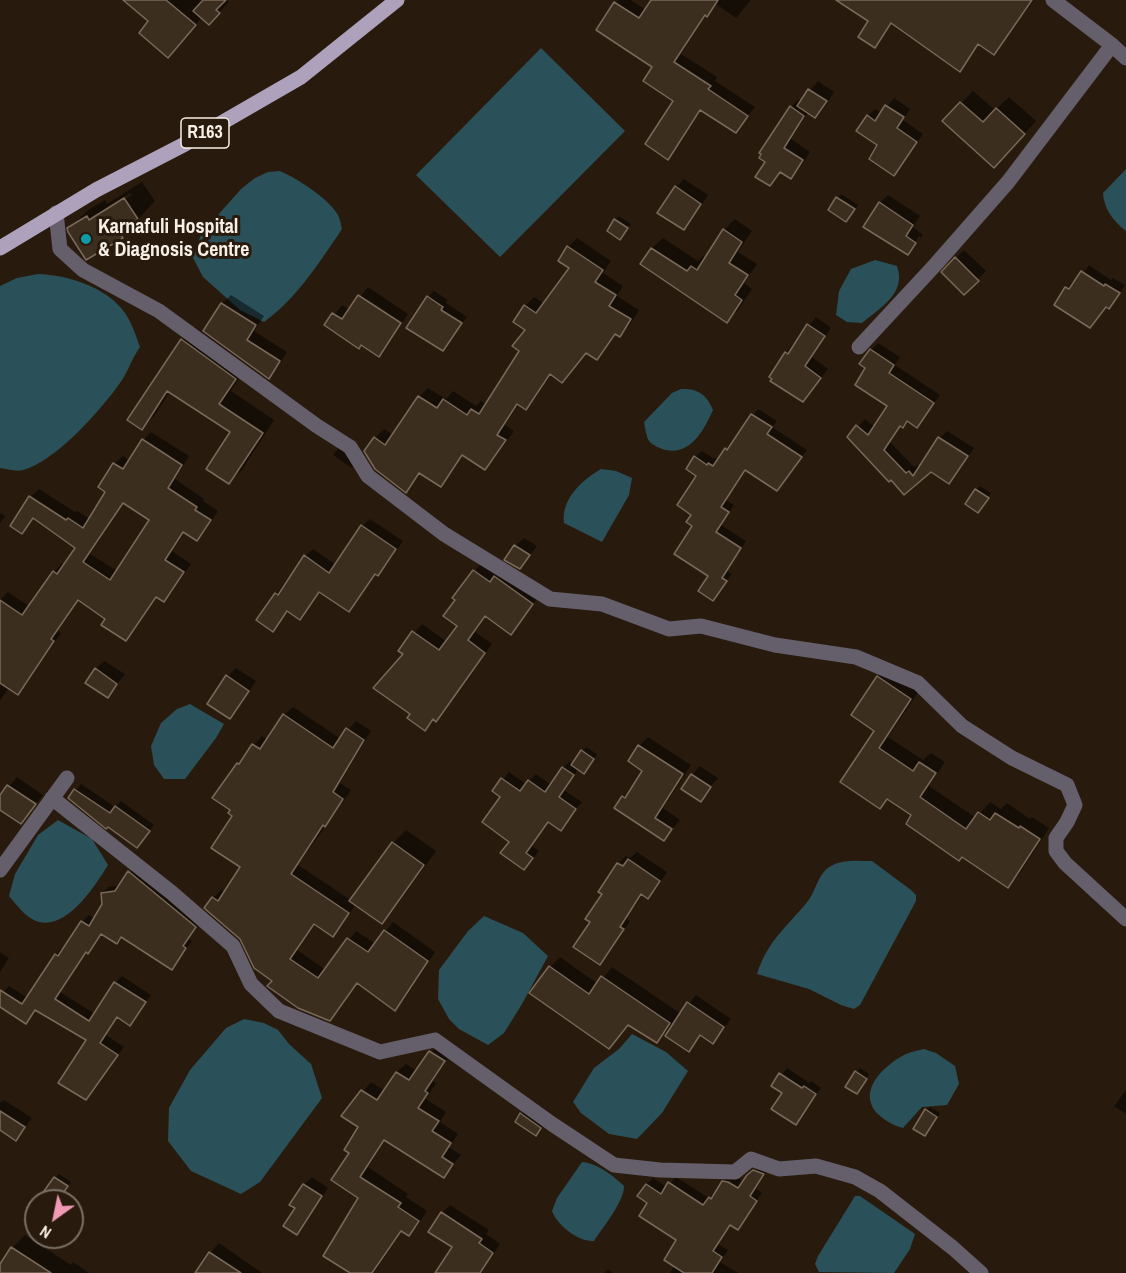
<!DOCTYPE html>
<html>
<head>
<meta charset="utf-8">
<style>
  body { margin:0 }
  #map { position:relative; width:1126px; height:1273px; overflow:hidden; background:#281b0d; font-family:"Archivo Narrow",sans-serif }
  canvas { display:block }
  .north { position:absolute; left:24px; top:1189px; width:60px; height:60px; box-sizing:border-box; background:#281b0d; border:2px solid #7b7064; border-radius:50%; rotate:213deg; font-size:16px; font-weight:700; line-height:24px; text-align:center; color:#f8efe6 }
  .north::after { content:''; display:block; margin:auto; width:21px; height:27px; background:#f09ab5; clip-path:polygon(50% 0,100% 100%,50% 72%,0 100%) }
</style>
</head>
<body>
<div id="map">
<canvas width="1126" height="1273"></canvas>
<div class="north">N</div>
</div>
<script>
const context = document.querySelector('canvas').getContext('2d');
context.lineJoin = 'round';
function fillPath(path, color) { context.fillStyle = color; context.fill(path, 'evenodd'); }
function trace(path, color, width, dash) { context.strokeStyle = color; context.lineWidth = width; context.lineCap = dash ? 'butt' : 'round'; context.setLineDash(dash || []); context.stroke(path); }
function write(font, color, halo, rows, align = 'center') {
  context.font = font + ' "Archivo Narrow",sans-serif'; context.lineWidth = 6; context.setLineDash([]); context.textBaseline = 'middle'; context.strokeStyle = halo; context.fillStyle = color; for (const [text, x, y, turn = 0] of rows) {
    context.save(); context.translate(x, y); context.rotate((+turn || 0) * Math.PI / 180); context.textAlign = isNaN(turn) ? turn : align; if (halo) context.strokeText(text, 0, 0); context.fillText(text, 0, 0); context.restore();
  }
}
const water = new Path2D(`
  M541 48 625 131 500 257 416 175Z
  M1126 169V231C1113 221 1104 209 1103 193Z
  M280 171C298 179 328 198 338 215 340 219 341 225 342 229 319 263 297 298 264 322L240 310 203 277 192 256 202 233 241 189 255 178 268 172Z
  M875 260 897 266C907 293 880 308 862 323L847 322 836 315 839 291 851 269Z
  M38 274C68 275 107 287 125 313 132 323 136 336 140 347 132 358 128 372 120 383 101 410 55 462 23 470 16 472 7 469 0 468V286L17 278Z
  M681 389C698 388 707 395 713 410 704 430 691 455 666 450 661 449 652 445 649 441 646 436 645 427 644 422L672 393Z
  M601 469 616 471 632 478 629 495 602 542 564 523C561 499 582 480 601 469Z
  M190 704 224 724 216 738 185 779H164L154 765 151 746 161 723 177 709Z
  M58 820 92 839 108 865C95 886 66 932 36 921 25 917 16 904 9 896L15 874 38 835Z
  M872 861 911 890 916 895V901L860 1005 854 1009 841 1005 809 989 757 974C768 940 786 928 808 901 816 891 818 873 831 866 843 859 858 861 872 861Z
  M484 916 523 933 548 956 522 1004 504 1033 488 1045 459 1029 449 1019 438 999 439 970 468 931Z
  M244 1019 264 1023 278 1030 289 1044 311 1064 322 1098 260 1182 241 1194 191 1171 168 1141 169 1108 190 1070 226 1028Z
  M632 1034 666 1052 688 1071 662 1113 637 1139 609 1134 581 1113 573 1102 594 1068 619 1049Z
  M924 1049 936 1053 955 1066 959 1084 947 1105 922 1107 903 1128C894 1126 886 1121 879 1115 855 1092 884 1065 906 1054 911 1052 918 1050 924 1049Z
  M582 1162C597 1163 614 1176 624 1186 624 1202 603 1227 594 1241 578 1242 557 1225 552 1211L557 1198Z
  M855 1196H860L915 1234 910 1249 894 1273 819 1272 815 1264 818 1256Z`);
const shadow = new Path2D(`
  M125 0H227L229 2 209 23 202 17 178 46Z
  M618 0H631L646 10 652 0H751L736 18 716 4 706 15 681 54 717 77 715 81 755 107 736 131 702 109 675 150 667 158 675 101 615 3Z
  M853 0H1034L994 53 980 43 960 70 893 23 875 46 870 20Z
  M818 81 834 92 824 108 815 117 808 112 791 139 810 152 799 169 791 177 782 171 770 184 767 161 791 107 799 99 802 101Z
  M973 91 995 110 1009 97 1036 121 1006 154 945 121Z
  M894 98 910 109 903 120 923 134 901 167 894 174 879 145 868 116 875 109 882 113Z
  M684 179 708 195 692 219 683 228 676 187Z
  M142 182 155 201 122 237 87 258 69 229 87 211 105 200 107 204ZM130 193 132 195 89 222V219Z
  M841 194 858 205 850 216 830 209Z
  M888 195 920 216 913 227 923 235 921 238 919 236 912 246H915L908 253 880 203Z
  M619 216 631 224 624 234 615 220Z
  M735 219 752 231 738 252 757 264 744 283 752 289 738 310 727 321 642 264 652 248 663 238 698 261 703 256 706 258 724 230Z
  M577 238 611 261 603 273 623 286 617 296 639 310 629 326 620 335 617 333 597 359 587 352 562 381 552 374 535 399 526 408 519 404 505 425 514 431 494 459 485 468 464 454 449 476 440 485 421 472 406 491 375 438 384 429 393 435 419 397 428 388 446 399 453 391 476 406 481 401 487 405 521 350 527 329 515 321 525 306 534 297 545 304 571 268 568 247Z
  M964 250 986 271 964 293 956 258Z
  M1089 265 1111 280 1113 278 1125 285 1115 301 1109 308 1107 306 1090 326 1056 304 1067 288 1073 281 1076 282Z
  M368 287 408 314 387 346 379 355 326 325 342 305 350 310Z
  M434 291 448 300 446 303 467 317 442 350 428 297Z
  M231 295 264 316 254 331 287 352 277 368 269 377 205 330 222 304Z
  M816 317 831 328 812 357 828 369 810 392 786 353Z
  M195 327 247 366 231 391 274 420 242 470 229 482 232 432 170 391 155 415 142 428 182 340Z
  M878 343 900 357 895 365 940 395 917 426 908 420 901 425 890 442 914 467 917 465 920 468 940 438 947 431 974 448 956 475 949 482 931 470 904 493 849 437 865 419 875 427 889 406 867 368 871 350Z
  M758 409 777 421 772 427 807 450 777 489 747 469 726 500 734 505 721 525 746 541 727 571 732 574 713 599 710 575 694 526 693 514 698 475 695 457 702 451 714 459 715 458 719 460Z
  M151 432 189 456 175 479 204 499 203 501 218 511 205 531 197 539 185 531 172 551 191 564 172 592 164 601 158 596 134 631 126 639 107 618 79 599 58 631 61 633 26 685 17 693 9 687 0 701V600L8 592 30 607 54 572 62 563 65 565 77 548 34 517 22 532 12 526 30 497 39 489 75 512 77 511 90 519 108 492 114 464 123 456 130 461 143 440ZM124 503 151 520 117 571 90 554Z
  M340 446 355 465 352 468 333 455Z
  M980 486 991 493 978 511 967 504Z
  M0 513 5 516 0 523Z
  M370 519 403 541 385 567 378 574 376 573 357 602 349 610 321 591 300 618 289 611 273 630 276 594 305 556 313 549 336 565 362 526Z
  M524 538 537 546 520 567 515 546Z
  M482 562 540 595 511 633 486 615 475 632 492 644 443 712 424 729 412 713 405 654 400 650 422 624 447 642 459 626 457 599 454 598Z
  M104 661 125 674 108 696 96 669Z
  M888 667 921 688 888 737 923 760 931 753 945 762 929 786 976 818 990 802 1001 809 1007 803 1030 819 1032 817 1049 828 1018 876 1008 886 913 815 888 799 880 807 876 730 878 677Z
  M236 668 256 681 238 708 230 717 228 676Z
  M293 707 341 739 356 721 371 731 340 783 351 790 298 865 352 901 393 843 406 830 436 851 394 909 381 922 356 904 341 926 333 935 315 923 297 950 326 970 356 931 376 944 393 922 435 952 404 1000 395 1009 358 982 338 1011 329 1019 274 980 213 898 221 890 226 893 242 867 234 816 238 763 262 736 268 740 284 715Z
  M648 737 691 765 663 808 680 820 664 839 616 807 644 770 630 760 639 746Z
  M586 747 597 754 588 768H579L564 790 582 802 560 829 549 821 532 846 539 851 524 869 511 841 502 797 494 791 509 772 526 784 536 774 551 785 563 768 570 761 574 763Z
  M700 766 718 778 700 800 692 775Z
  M17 777 43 795 21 822 0 808V798Z
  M81 784 115 807 121 801 154 825 137 846 70 798Z
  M637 852 667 872 656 889 648 897 643 894 626 918 630 921 608 955 600 963 592 922 618 864 626 856 630 858Z
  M136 865 202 919 189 939 192 941 172 968 123 936 117 942 103 933 95 945 87 951 60 992 95 1014 115 983 122 976 151 995 130 1024 118 1016 106 1035 124 1047 85 1098 88 1039 37 1009 26 1022 0 1006V996L9 986 28 998 56 954 62 948 65 949 82 922 89 915 95 919 104 905 102 893 109 887 121 885Z
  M0 952 9 958 0 972Z
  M560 957 598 984 612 967 681 1014 696 995 731 1019 713 1042 702 1034 689 1050 670 1028 657 1041 630 1024 609 1047 550 967Z
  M439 1043 452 1052 433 1081 436 1083 426 1099 446 1112 440 1122 458 1134 449 1147 461 1155 444 1176 386 1139 368 1167 408 1194 406 1197 427 1211 418 1225 409 1234 403 1230 374 1273H352L360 1197 351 1153 360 1127 343 1116 371 1082 385 1091 397 1072 406 1064 417 1071Z
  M787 1068 809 1083 811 1081 821 1088 796 1123 784 1092 773 1085Z
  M860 1068 869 1074 860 1088 847 1086Z
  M1126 1090V1114L1114 1106Z
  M4 1100 32 1118 16 1139 0 1128V1103Z
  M930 1107 940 1113 925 1134 927 1110Z
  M525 1110 544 1124 536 1134 521 1114Z
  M761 1164 770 1167 756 1189 762 1193 744 1221 737 1228 731 1224 718 1244 728 1250 720 1262 738 1273H670L675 1265 678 1240 650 1202 639 1196 647 1184 653 1178 667 1187 676 1177 709 1198 730 1175 735 1176 744 1182Z
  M59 1174 71 1182 62 1195 55 1178Z
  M312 1177 328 1188 304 1226 296 1233 304 1185Z
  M450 1205 489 1230 486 1234 500 1244 481 1273H437L454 1247 442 1213Z
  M25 1235 71 1265 73 1262 89 1273H0V1267L12 1248Z
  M219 1243 262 1273H197L210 1253Z
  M608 1269 613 1273H604Z`);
const building = new Path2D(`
  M123 0H166L196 25 168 58 139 33 148 21Z
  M203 0H226L216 10 220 13 209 25 193 11Z
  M651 0H718L707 17 705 15 674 62 711 86 708 89 748 116 736 133 700 110 668 160 645 144 673 101 643 81 652 67 596 30 614 2 639 18Z
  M836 0H1032L994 55 978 44 960 72 891 23 875 48 858 37 868 21Z
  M808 89 827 101 815 118 797 106Z
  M960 102 983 122 996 108 1025 134 994 168 942 121Z
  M885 105 904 117 897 128 917 142 894 176 869 159 877 145 856 131 867 115 875 121Z
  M790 106 804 116 784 148 803 160 791 179 780 172 770 186 755 177 765 162 759 158 761 154 759 153Z
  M675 186 701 204 684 230 657 213Z
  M836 197 855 209 846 222 828 210Z
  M124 198 138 219 119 232 123 238 86 260 68 232 67 228 87 216 89 220Z
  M879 202 913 225 906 236 916 243 908 255 863 227Z
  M614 219 628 228 620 240 607 231Z
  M723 229 742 242 729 263 748 275 735 295 742 300 727 323 640 264 651 248 687 271 691 266 697 270Z
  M567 246 603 270 595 282 616 295 609 306 631 319 620 337 615 334 597 360 586 353 562 383 550 374 526 410 517 404 497 435 506 440 485 470 462 455 441 487 419 473 406 493 375 469 364 451 374 437 385 445 418 396 437 408 443 399 467 415 471 409 479 414 519 351 512 346 525 330 513 322 524 305 536 313 569 268 558 261Z
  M955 257 979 281 964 295 941 272Z
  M1081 271 1104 286 1105 284 1120 293 1109 309 1106 307 1090 328 1054 305 1065 287 1069 289Z
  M358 295 401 323 379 357 361 345 359 349 324 325 332 313 342 319Z
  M427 296 443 307 441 310 462 323 443 351 406 328Z
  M221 303 256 325 247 340 280 361 269 379 203 331Z
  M807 324 825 336 805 366 821 378 803 402 770 381 772 379 769 377 785 352 788 354Z
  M181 339 236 379 219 404 263 433 229 484 206 469 230 432 167 391 142 430 127 420Z
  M870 349 894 365 889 373 934 403 917 428 907 421 903 428 900 426 884 450 906 473 909 471 913 476 938 437 968 456 949 484 931 472 904 495 891 480 889 482 847 437 856 425 868 435 887 406 855 385 865 368 859 364Z
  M751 414 772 427 767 434 802 457 777 491 745 470 721 507 729 512 716 532 741 548 722 578 727 581 713 601 698 591 708 576 674 554 692 526 686 522 691 515 677 505 696 476 686 469 694 456 707 465 708 463 713 466 725 448 727 450Z
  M142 439 182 465 168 488 197 507 195 510 211 520 197 541 183 532 165 560 184 572 164 602 156 597 126 641 101 625 105 619 78 600 51 639 54 641 18 695 0 683V600L22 615 53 571 57 574 75 548 33 518 22 534 10 526 29 496 66 520 68 518 83 528 105 492 98 487 113 463 123 469ZM123 503 149 520 110 580 83 562Z
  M975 489 989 498 978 513 965 504Z
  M361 525 396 549 378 576 375 574 349 612 319 592 300 620 287 611 273 632 256 620 275 593 278 595 304 555 329 573Z
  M514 545 530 555 520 569 504 560Z
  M473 570 490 582 494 576 533 604 511 635 485 616 468 640 485 653 436 722 433 719 425 731 407 718 410 714 373 688 403 654 398 651 412 631 439 650 457 626 443 616 455 600 452 598Z
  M95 668 117 684 108 698 85 683Z
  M226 675 249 691 230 719 207 704Z
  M877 676 911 699 879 748 913 771 919 762 936 773 920 797 966 829 978 812 990 820 995 813 1019 828 1020 826 1040 839 1008 888 962 857 959 861 906 824 911 815 887 799 880 809 840 782 874 731 851 715Z
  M283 714 333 748 346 728 364 740 333 792 343 799 325 827 323 825 291 874 349 913 333 937 314 924 290 959 318 978 347 938 368 952 384 930 428 961 395 1011 357 983 330 1021 298 1008 267 986 272 981 254 968 240 939 204 908 212 897 218 901 240 867 211 848 232 816 228 813 230 810 212 798 237 763 239 764 252 744 260 749Z
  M638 745 683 774 655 818 672 829 664 841 614 808 622 796 625 798 642 771 628 761Z
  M581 750 594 759 584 774 571 765Z
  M562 767 574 775 559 797 576 809 561 831 548 822 526 853 533 858 524 870 500 853 509 842 482 822 500 797 492 791 501 778 520 791 528 780 545 792Z
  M691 774 711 787 701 802 681 789Z
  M7 785 36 804 21 824 0 810V795Z
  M74 789 110 813 115 806 150 831 137 848 108 827 106 829 68 798Z
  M392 842 424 865 382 924 349 901Z
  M628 859 660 881 648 899 641 894 620 927 624 929 600 965 573 947 590 922 585 919 602 894 598 892 617 863 623 866Z
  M128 871 196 927 183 946 186 948 172 970 121 937 117 944 101 934 88 954 86 952 55 999 89 1021 114 982 146 1002 130 1026 117 1017 100 1043 118 1055 86 1100 58 1083 86 1040 35 1010 26 1024 0 1007V990L22 1004 55 954 58 956 81 921 89 926 102 904 101 893 115 891Z
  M549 966 589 994 601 976 670 1023 657 1043 628 1025 609 1049 529 993Z
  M687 1002 724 1027 713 1044 700 1035 689 1052 665 1036Z
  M429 1051 445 1061 425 1091 428 1093 418 1108 439 1121 432 1131 451 1143 442 1157 453 1164 444 1178 384 1140 360 1177 401 1203 398 1207 419 1221 409 1236 401 1231 372 1273H350L323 1256 358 1198 331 1180 349 1153 344 1150 358 1127 341 1116 361 1090 377 1100 396 1072 409 1080Z
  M855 1071 867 1079 857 1094 845 1087Z
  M779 1073 802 1088 804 1086 816 1094 796 1125 771 1109 782 1093 771 1086Z
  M925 1109 937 1117 925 1136 913 1129Z
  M0 1111 25 1127 16 1141 0 1130Z
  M520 1113 541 1128 536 1136 515 1122Z
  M753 1170 764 1174 750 1196 757 1201 738 1230 730 1225 713 1251 722 1257 712 1273H684L664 1260 676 1240 639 1216 647 1203 637 1196 646 1184 661 1194 668 1182 703 1205 709 1197 711 1199 722 1181 728 1182 738 1188 747 1175Z
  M54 1177 68 1186 58 1201 44 1191Z
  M303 1184 322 1196 297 1235 283 1226 295 1208 289 1205Z
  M441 1212 482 1239 479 1243 493 1253 480 1273H435L452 1247 428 1232Z
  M11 1247 51 1273H0V1264Z
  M209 1252 241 1273H195Z`);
const minor = new Path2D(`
  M1053 0 1112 45 1126 58
  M56 213 60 249 83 270 159 311 317 426 350 447 368 476 444 534 550 599 602 604 669 629 701 626 775 645 856 657 918 683 962 726 1012 758 1067 785 1075 805 1067 822 1056 838V851L1065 863 1126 919
  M859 347 936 264 1008 182 1112 45
  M52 798 172 893 233 946 251 984 279 1011 380 1052 435 1040 552 1124 614 1165 660 1170 735 1172 751 1159 779 1169 816 1166 855 1177 880 1191 953 1248 981 1273
  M0 870 67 778`);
const primary = new Path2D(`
  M0 248 96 190 185 144 301 77 397 0`);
const markers = [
  [86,239,6,"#0f9aa8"]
];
const shields = [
  [205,133,48]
];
const shieldNames = [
  ["R163",205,133]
];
const poiNames = [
  ["Karnafuli Hospital",98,228],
  ["& Diagnosis Centre",98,251]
];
fillPath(water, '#2a5059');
fillPath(shadow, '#0007');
fillPath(building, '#3b2e1f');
trace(building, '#796959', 1.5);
trace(minor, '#655f6c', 15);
trace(primary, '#ada1bb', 15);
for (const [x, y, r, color] of markers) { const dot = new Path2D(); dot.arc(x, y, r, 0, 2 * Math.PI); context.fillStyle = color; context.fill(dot); trace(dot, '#281b0d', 2); }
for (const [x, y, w] of shields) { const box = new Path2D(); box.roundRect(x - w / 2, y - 15, w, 30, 4.5); context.fillStyle = '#281b0d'; context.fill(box); trace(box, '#f8efe6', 1.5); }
write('bold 18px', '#f8efe6', null, shieldNames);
write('bold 20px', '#f8efe6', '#281b0d', poiNames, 'left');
</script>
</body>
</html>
